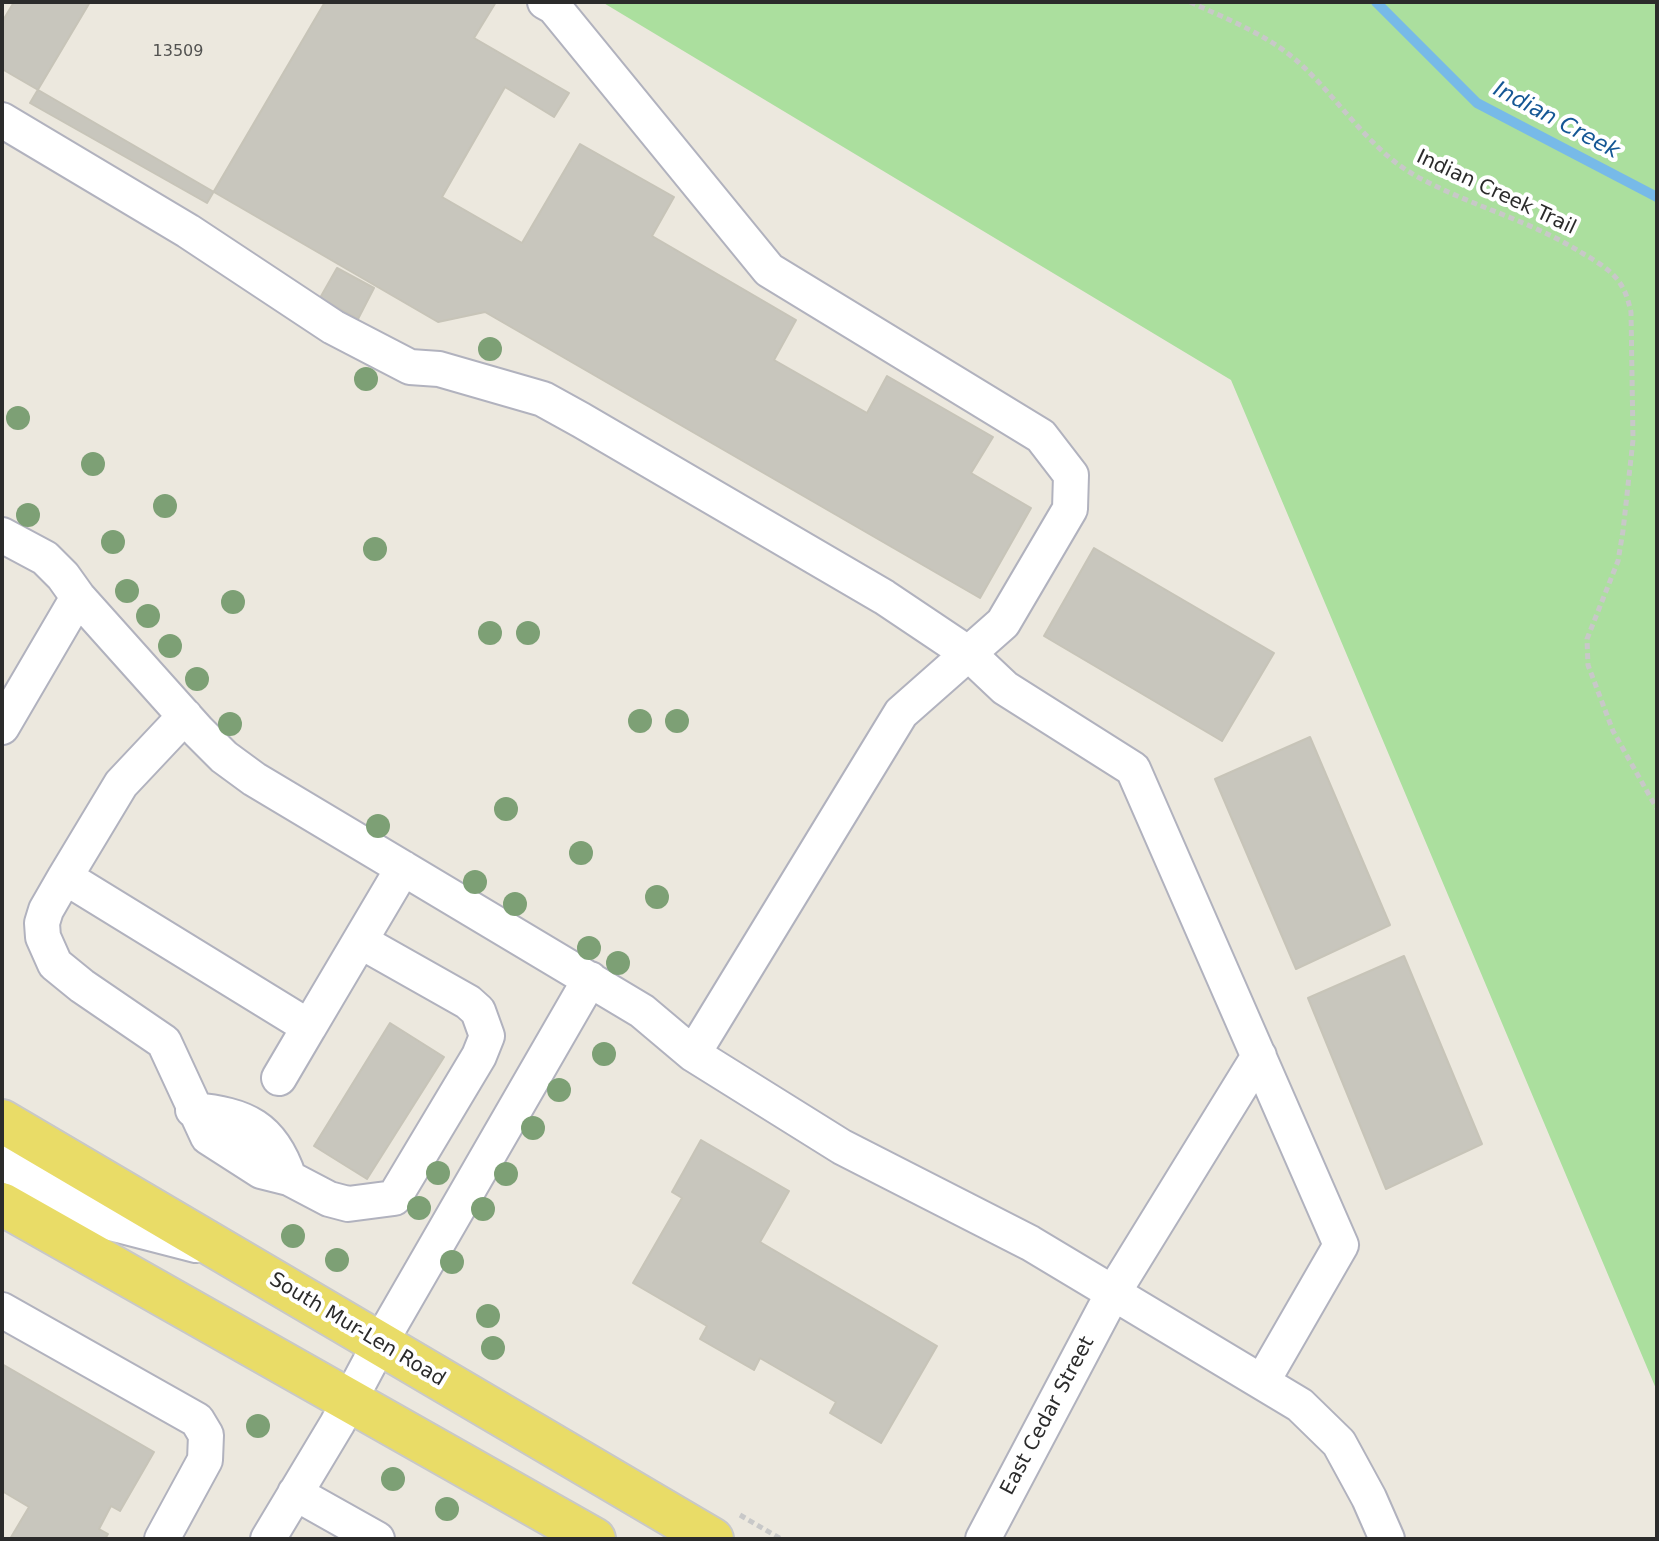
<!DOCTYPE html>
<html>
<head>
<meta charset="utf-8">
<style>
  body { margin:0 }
  #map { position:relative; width:1659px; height:1541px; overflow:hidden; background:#ece8de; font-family:"DejaVu Sans",sans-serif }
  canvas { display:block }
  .frame { position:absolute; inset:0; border:4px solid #2b2b2b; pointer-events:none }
</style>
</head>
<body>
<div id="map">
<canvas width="1659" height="1541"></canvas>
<div class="frame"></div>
</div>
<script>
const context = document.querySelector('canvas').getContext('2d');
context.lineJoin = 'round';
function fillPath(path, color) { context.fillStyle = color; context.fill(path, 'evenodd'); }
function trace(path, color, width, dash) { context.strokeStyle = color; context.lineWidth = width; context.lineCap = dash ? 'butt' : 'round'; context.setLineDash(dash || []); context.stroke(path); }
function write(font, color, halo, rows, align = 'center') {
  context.font = font + ' "DejaVu Sans",sans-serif'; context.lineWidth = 8; context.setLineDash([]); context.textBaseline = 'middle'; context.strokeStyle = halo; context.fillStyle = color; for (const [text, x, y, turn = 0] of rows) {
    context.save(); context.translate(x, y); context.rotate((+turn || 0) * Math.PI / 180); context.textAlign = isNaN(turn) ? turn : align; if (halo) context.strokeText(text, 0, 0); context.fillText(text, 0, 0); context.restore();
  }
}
const green = new Path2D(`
  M602 2H1657V1391L1231 380Z`);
const stream = new Path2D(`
  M1376 2 1477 103 1657 197`);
const building = new Path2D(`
  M14 2H496L474 38 569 93 554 117 505 87 442 197 522 243 580 144 674 197 652 236 796 320 774 360 867 413 887 376 993 437 971 473 1031 508 980 598 485 312 438 322 2 69V22Z
  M90 2H325L207 203 30 103Z
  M337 268 374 288 358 319 320 298Z
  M1094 548 1274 653 1222 741 1044 636Z
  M1310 737 1390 925 1296 969 1215 779Z
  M1404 956 1482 1144 1386 1189 1308 998Z
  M390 1023 444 1057 367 1179 314 1146Z
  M701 1140 789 1191 760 1242 937 1346 881 1443 830 1413 836 1402 760 1358 754 1370 700 1339 707 1326 633 1283 682 1198 672 1192Z
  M2 1364 154 1452 120 1511 111 1506 99 1529 108 1534 105 1539H10L29 1507 2 1491Z`);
const path = new Path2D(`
  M1190 2C1227 19 1266 34 1297 61 1338 97 1368 149 1416 176 1470 206 1530 220 1582 253 1594 260 1608 268 1617 279 1625 289 1628 299 1631 312L1633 440 1623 531 1618 561 1587 639 1588 665 1613 731 1657 809
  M740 1515 781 1539`);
const minor = new Path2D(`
  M545 2 554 7 769 270 1041 436 1071 475 1070 509 1003 623 901 713 693 1054
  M2 120 188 231 333 327 410 367 439 369 543 399 581 420 884 597 969 654 1005 688 1133 769 1341 1245 1262 1382
  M2 535 45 558 63 576 78 597 198 731 224 757 254 779 642 1011 693 1054 842 1147 1030 1243 1300 1405 1339 1443 1369 1498 1387 1539
  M185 716 121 784 65 877 309 1027 403 868
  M2 727 78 597
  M65 877 46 910 42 923 43 937 55 964 82 986 164 1042 208 1137 261 1171 289 1178 329 1199 348 1204 394 1198 479 1056 487 1036 478 1011 468 1002 360 941
  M279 1078 309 1027
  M193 1110C246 1115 272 1127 289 1178
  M2 1162 107 1222 196 1245
  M2 1310 197 1420 206 1435 205 1460 162 1539
  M295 1493 377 1539
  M268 1539 337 1424 380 1343 590 979
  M983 1539 1113 1293 1259 1056`);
const major = new Path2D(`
  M2 1121 712 1539
  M2 1204 594 1539`);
const trees = [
  [490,349],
  [366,379],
  [18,418],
  [93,464],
  [165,506],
  [28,515],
  [113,542],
  [375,549],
  [127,591],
  [233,602],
  [148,616],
  [490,633],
  [528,633],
  [170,646],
  [197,679],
  [640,721],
  [677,721],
  [230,724],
  [506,809],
  [378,826],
  [581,853],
  [475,882],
  [657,897],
  [515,904],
  [589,948],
  [618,963],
  [604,1054],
  [559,1090],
  [533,1128],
  [438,1173],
  [506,1174],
  [419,1208],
  [483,1209],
  [293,1236],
  [337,1260],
  [452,1262],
  [488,1316],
  [493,1348],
  [258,1426],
  [393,1479],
  [447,1509]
];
const numberNames = [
  ["13509",178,52]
];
const streetNames = [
  ["Indian Creek Trail",1496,193,25],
  ["South Mur-Len Road",357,1330,31],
  ["East Cedar Street",1048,1416,-62]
];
const waterNames = [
  ["Indian Creek",1556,121,28]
];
fillPath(green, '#abdf9e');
trace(stream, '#77bae8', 10);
fillPath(building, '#c8c6bd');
trace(building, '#c7c4b8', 2);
trace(minor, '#b1b2be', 38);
trace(major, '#c8c8c8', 46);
trace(path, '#c8c8c8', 5, [6, 4]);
trace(minor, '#fff', 34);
trace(major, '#e9dc67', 42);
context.fillStyle = '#7da075';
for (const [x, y] of trees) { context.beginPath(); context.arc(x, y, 12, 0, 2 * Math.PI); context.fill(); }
write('16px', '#525250', null, numberNames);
write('20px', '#2b2b2b', '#fff', streetNames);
write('italic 22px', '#155795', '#fff', waterNames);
</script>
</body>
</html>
